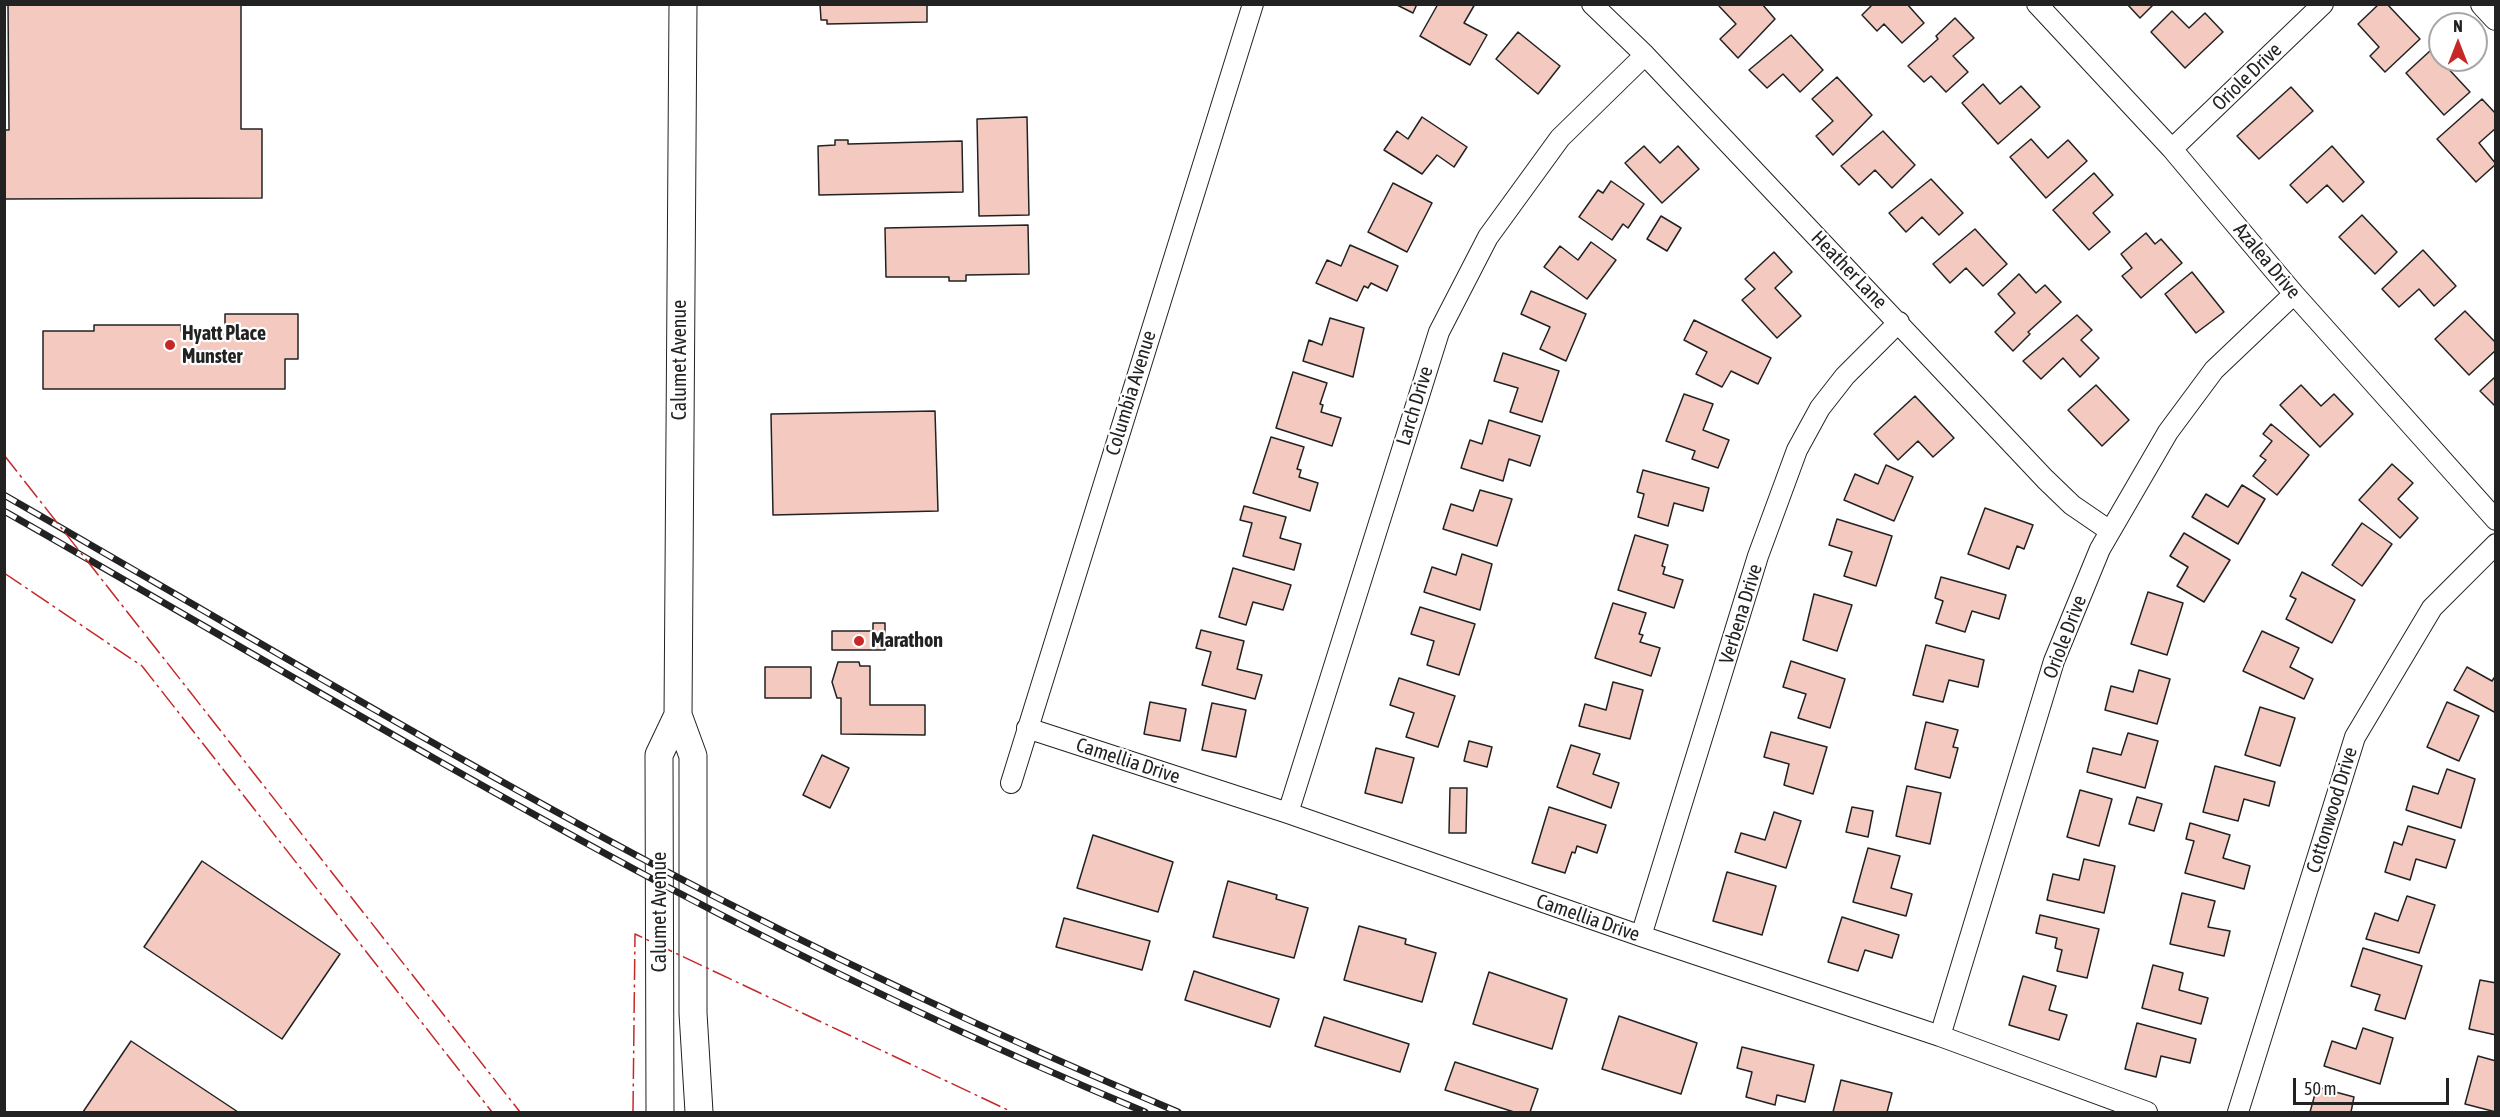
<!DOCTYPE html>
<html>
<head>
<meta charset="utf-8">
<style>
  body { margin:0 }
  #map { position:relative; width:2500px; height:1117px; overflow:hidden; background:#fff; font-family:"Asap Condensed",sans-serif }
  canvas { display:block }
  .frame { position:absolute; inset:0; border:6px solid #222; pointer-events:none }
  .north { position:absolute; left:2428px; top:12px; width:60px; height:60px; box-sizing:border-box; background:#fff; border:2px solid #a7a7a7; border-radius:50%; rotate:0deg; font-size:16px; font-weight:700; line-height:24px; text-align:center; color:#222 }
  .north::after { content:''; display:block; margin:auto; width:21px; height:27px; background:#c62828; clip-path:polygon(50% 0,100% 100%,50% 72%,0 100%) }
  .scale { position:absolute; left:2293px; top:1078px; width:156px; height:27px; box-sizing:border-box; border:3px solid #222; border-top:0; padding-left:8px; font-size:18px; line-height:21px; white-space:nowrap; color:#222; -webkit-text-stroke:4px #fff; paint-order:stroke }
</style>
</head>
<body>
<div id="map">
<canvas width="2500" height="1117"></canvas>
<div class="frame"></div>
<div class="north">N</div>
<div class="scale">50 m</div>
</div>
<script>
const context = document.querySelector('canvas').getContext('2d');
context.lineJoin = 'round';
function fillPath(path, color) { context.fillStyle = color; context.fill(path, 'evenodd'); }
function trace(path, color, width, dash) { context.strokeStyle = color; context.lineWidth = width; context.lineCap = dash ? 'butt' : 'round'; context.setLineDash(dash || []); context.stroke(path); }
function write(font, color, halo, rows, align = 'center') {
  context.font = font + ' "Asap Condensed",sans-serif'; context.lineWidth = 4.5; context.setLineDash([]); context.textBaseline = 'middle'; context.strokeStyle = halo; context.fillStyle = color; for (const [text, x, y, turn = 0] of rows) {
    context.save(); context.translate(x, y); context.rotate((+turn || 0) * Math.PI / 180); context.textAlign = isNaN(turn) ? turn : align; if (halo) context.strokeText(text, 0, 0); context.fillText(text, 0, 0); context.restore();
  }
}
const building = new Path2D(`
  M8 4H241V129H262V198L4 199V130H9Z
  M820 4H927V22L827 24V20H821Z
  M1395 4H1417L1413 13Z
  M1438 4H1475L1464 23 1487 35 1470 65 1420 36Z
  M1721 4H1762L1775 19 1738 58 1720 39 1736 24 1719 6Z
  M1873 4H1907L1924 23 1902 43 1884 24 1877 31 1862 15Z
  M2127 4H2154L2140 18Z
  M2379 4H2387L2420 39 2385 72 2370 56 2379 47 2358 24Z
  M2172 11 2189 28 2205 13 2223 32 2185 68 2151 32Z
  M1955 18 1974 38 1953 56 1968 72 1946 92 1931 76 1924 82 1908 66 1938 39 1936 36Z
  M1518 32 1560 66 1538 94 1496 59Z
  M1791 35 1823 70 1800 92 1783 74 1767 88 1749 70Z
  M2431 50 2470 92 2444 115 2406 73Z
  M1837 77 1872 115 1833 155 1816 136 1833 121 1812 99Z
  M1983 84 2000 104 2021 86 2040 107 1998 144 1962 103Z
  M2291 87 2313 111 2259 159 2237 136Z
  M2482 99 2496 114V128L2479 143 2496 164 2476 182 2437 139Z
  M1027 117 1029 215 979 216 977 119Z
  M1422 117 1467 147 1454 167 1437 155 1422 174 1384 150 1397 131 1408 139Z
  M1883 131 1915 165 1892 188 1875 170 1859 185 1841 166Z
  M2031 139 2048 158 2068 140 2087 161 2046 198 2010 157Z
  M835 140H848V144L962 141 963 192 819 195 818 146 835 145Z
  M1644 146 1660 163 1678 146 1699 169 1662 203 1625 163Z
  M2332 146 2364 182 2343 202 2327 185 2307 203 2290 185Z
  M2094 173 2113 195 2093 213 2110 232 2089 250 2053 210Z
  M1931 179 1963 213 1939 235 1922 217 1906 232 1889 213Z
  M1611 181 1644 204 1628 228 1623 224 1612 240 1579 217 1598 190 1603 193Z
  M1393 183 1432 203 1407 252 1368 232Z
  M2362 215 2397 252 2375 274 2339 237Z
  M1661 216 1681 228 1667 251 1647 239Z
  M1028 225 1029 274 966 275V281H949V277H886L885 228Z
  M1975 229 2007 264 1983 286 1966 268 1950 283 1933 264Z
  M2146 233 2155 244 2161 239 2182 263 2141 298 2122 276 2132 268 2121 254Z
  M1591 242 1616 260 1587 299 1544 267 1560 246 1578 260Z
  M1350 245 1398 266 1387 291 1371 283 1368 288 1364 286 1357 301 1316 283 1327 260 1341 266Z
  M2423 250 2456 286 2434 306 2419 289 2399 307 2382 289Z
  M1774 252 1792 272 1775 288 1801 316 1777 338 1742 300 1755 289 1745 279Z
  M2192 272 2224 312 2196 333 2165 294Z
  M2019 274 2036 293 2045 285 2061 302 2028 332 2030 334 2013 351 1995 332 2015 313 1998 294Z
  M1531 291 1586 314 1566 361 1540 349 1550 327 1521 314Z
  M2465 311 2496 343V350L2469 375 2435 339Z
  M225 314H298V359H285V389H43V331H94V325H181V331H225Z
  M2077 315 2092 330 2081 340 2099 358 2080 377 2063 358 2041 379 2023 361Z
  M1330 318 1364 328 1353 377 1303 361 1309 340 1322 345Z
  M1694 320 1771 358 1758 384 1731 371 1722 387 1696 374 1707 352 1684 340Z
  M1503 353 1559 371 1542 422 1510 412 1518 388 1494 381Z
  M1293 372 1327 383 1320 404 1323 405 1321 412 1341 418 1332 446 1276 428Z
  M2496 376V407L2480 391Z
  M2096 385 2129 420 2102 446 2068 410Z
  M2301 385 2321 406 2334 394 2353 414 2320 447 2280 405Z
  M1684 394 1713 404 1703 430 1729 440 1718 468 1692 459 1695 451 1666 441Z
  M1915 396 1954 438 1933 457 1918 441 1898 460 1874 434Z
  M935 411 938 511 773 515 771 414Z
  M1489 420 1540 436 1530 466 1509 459 1503 481 1461 468 1470 440 1482 444Z
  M2271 424 2309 455 2277 495 2253 476 2266 460 2260 456 2272 441 2263 434Z
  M1271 437 1304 447 1297 469 1301 470 1299 477 1318 483 1310 511 1253 493Z
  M2392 464 2413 483 2398 499 2418 518 2400 538 2359 500Z
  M1886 465 1913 477 1894 521 1844 500 1855 474 1878 484Z
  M1643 470 1709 488 1703 511 1674 503 1668 526 1638 517 1644 494 1637 492Z
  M2242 485 2265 499 2238 544 2192 517 2206 494 2228 507Z
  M1480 490 1512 499 1497 546 1443 529 1451 504 1473 511Z
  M1244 506 1286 517 1280 538 1301 544 1294 570 1243 556 1252 523 1240 520Z
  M1985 508 2033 525 2024 549 2017 546 2009 569 1968 554Z
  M1837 519 1892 536 1876 586 1844 576 1852 552 1829 545Z
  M2362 523 2392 544 2362 586 2332 565Z
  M2184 533 2230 560 2204 602 2177 586 2188 567 2170 556Z
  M1635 535 1668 545 1662 566 1665 567 1663 574 1683 580 1674 608 1618 590Z
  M1462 554 1492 564 1480 610 1424 592 1432 567 1456 575Z
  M1233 568 1291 585 1283 610 1253 602 1246 625 1219 617Z
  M2302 572 2355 600 2332 643 2286 619 2296 599 2290 596Z
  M1941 577 2006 595 1999 619 1972 611 1965 632 1936 623 1943 601 1935 598Z
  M2148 592 2183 603 2167 655 2131 644Z
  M1814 594 1852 605 1837 651 1803 640Z
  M1613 603 1646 613 1639 634 1643 635 1640 642 1660 648 1651 676 1595 658Z
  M1420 607 1475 624 1459 675 1427 665 1434 641 1411 634Z
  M873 623H885V650H832V631H873Z
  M1201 630 1244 641 1237 669 1262 675 1255 699 1202 685 1211 652 1196 648Z
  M2262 631 2299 648 2290 667 2313 679 2304 699 2243 671Z
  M1926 645 1984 660 1978 687 1949 680 1943 702 1913 695Z
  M1791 661 1845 679 1830 728 1798 718 1806 694 1783 687Z
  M838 662H859L860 666H870V705H925V735L841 734V698H837L832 682Z
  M765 667H811V698H765Z
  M2467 667 2492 681 2496 675V713L2454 690Z
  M2139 670 2170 679 2157 724 2105 710 2111 686 2133 692Z
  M1399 678 1455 696 1438 747 1406 737 1414 713 1390 705Z
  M1613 682 1643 690 1630 739 1579 726 1585 704 1606 710Z
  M1150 702 1186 709 1180 741 1144 734Z
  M2447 702 2479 716 2459 761 2427 747Z
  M1212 703 1246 710 1236 757 1202 750Z
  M2260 707 2295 718 2280 766 2245 755Z
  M1926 722 1958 730 1953 747 1958 748 1950 778 1915 769Z
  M1771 732 1827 747 1813 794 1784 785 1789 764 1764 757Z
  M2128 733 2158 741 2145 788 2087 772 2093 748 2121 755Z
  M1469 741 1492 747 1487 767 1464 761Z
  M1571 745 1600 754 1593 774 1619 783 1611 808 1557 787Z
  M1376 748 1414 758 1402 803 1365 793Z
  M822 755 849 768 830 808 803 795Z
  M2215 766 2275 782 2269 806 2244 799 2238 821 2203 812Z
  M2447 769 2475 779 2461 828 2406 810 2413 786 2438 794Z
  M1907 786 1941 793 1930 844 1896 836Z
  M1450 788H1467L1466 833H1449Z
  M2080 790 2112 799 2099 846 2067 837Z
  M2137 797 2162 804 2154 831 2129 824Z
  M1549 807 1606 825 1597 853 1577 846 1575 853 1572 852 1565 873 1532 863Z
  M1852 807 1873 811 1868 837 1846 832Z
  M1774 812 1801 821 1786 868 1735 852 1741 833 1765 840Z
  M2190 823 2230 835 2223 858 2250 866 2244 889 2185 873 2194 841 2186 839Z
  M2408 826 2455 840 2446 868 2416 859 2410 880 2385 872 2394 842 2402 845Z
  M1093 835 1173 862 1158 912 1077 888Z
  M1868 848 1900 856 1891 888 1912 894 1906 916 1853 902Z
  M2084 859 2115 866 2104 913 2047 900 2053 874 2079 880Z
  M202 861 340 954 282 1039 144 947Z
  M1727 872 1776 886 1762 935 1713 921Z
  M1228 881 1277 895 1276 899 1308 908 1294 958 1213 937Z
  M2182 893 2215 901 2208 927 2230 931 2224 956 2170 944Z
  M2407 896 2435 905 2419 953 2366 939 2375 913 2398 921Z
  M2040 915 2099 929 2087 978 2057 971 2062 950 2055 948 2057 938 2036 933Z
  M1842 917 1899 935 1892 958 1865 950 1858 971 1828 962Z
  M1064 918 1150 941 1142 970 1056 947Z
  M1359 926 1406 939 1405 944 1436 953 1422 1002 1344 980Z
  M2363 948 2422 966 2405 1019 2375 1010 2380 995 2351 986Z
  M2153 965 2183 973 2179 990 2208 998 2201 1024 2142 1008Z
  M1194 971 1279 999 1270 1027 1185 1000Z
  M1489 972 1567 999 1552 1049 1473 1024Z
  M2023 976 2056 986 2049 1010 2067 1015 2059 1040 2009 1025Z
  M2480 980 2496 983V1035L2469 1029Z
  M1619 1016 1697 1043 1681 1094 1602 1069Z
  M1324 1017 1409 1044 1400 1072 1315 1046Z
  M2137 1023 2196 1039 2190 1063 2161 1056 2156 1077 2125 1069Z
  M2363 1028 2393 1038 2380 1084 2324 1066 2332 1041 2356 1049Z
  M131 1041 238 1112H83Z
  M1742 1047 1814 1065 1805 1102 1777 1095 1775 1105 1746 1097 1752 1072 1737 1068Z
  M2478 1056 2496 1061V1112L2465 1104Z
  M1455 1062 1538 1089 1530 1112H1514L1445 1090Z
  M1841 1080 1892 1093 1887 1112H1833Z
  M2317 1087 2354 1097 2351 1112H2310Z`);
const minor = new Path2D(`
  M1592 4 1645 55 2045 479 2072 505 2110 531
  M2037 4 2172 149 2294 294 2496 520
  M2172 149 2323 4
  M1027 728 1288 813 1641 936 1940 1036 2147 1112
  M1011 783 1253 4
  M1288 813 1439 332 1488 237 1560 138 1645 55
  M1641 936 1758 556 1797 450 1820 408 1845 376 1899 322
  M1940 1036 2054 661 2100 549 2168 432 2214 370 2294 294
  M2238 1112 2355 737 2432 608 2496 544`);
const tertiary = new Path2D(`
  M2483 4 2496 18`);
const secondary = new Path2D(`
  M683 4 678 715 693 756V1013L699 1112
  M660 1112 659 755 678 715`);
const rail = new Path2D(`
  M4 495C222 620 438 750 660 868 829 957 1002 1038 1178 1112
  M4 511C222 635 437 764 658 882 817 966 979 1043 1145 1112`);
const power = new Path2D(`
  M4 455 520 1112
  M4 573 142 666 492 1112
  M633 1112 635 934 1012 1112`);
const markers = [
  [170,345,6,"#c62828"],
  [859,641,6,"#c62828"]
];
const streetNames = [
  ["Oriole Drive",2247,77,-44],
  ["Azalea Drive",2267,261,50],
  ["Heather Lane",1849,270,46],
  ["Calumet Avenue",680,360,-90],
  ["Columbia Avenue",1131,393,-73],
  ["Larch Drive",1415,406,-73],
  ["Verbena Drive",1741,614,-73],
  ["Oriole Drive",2065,637,-69],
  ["Camellia Drive",1128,761,18],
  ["Cottonwood Drive",2332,810,-73],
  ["Calumet Avenue",660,912,-90],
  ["Camellia Drive",1588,918,19]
];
const poiNames = [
  ["Hyatt Place",182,334],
  ["Munster",182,357],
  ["Marathon",871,641]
];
fillPath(building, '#f3c9c0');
trace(building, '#222', 1.5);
trace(minor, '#222', 22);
trace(tertiary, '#222', 26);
trace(secondary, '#222', 29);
trace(minor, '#fff', 20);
trace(tertiary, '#fff', 24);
trace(secondary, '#fff', 27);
trace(rail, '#222', 7);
trace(rail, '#fff', 4.5, [14]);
trace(power, '#c62828', 1.5, [21, 4.5, 3, 4.5]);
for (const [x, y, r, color] of markers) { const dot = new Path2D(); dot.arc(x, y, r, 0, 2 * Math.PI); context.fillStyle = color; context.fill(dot); trace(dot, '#fff', 2); }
write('20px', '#222', '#fff', streetNames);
write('bold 20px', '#222', '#fff', poiNames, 'left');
</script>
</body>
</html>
